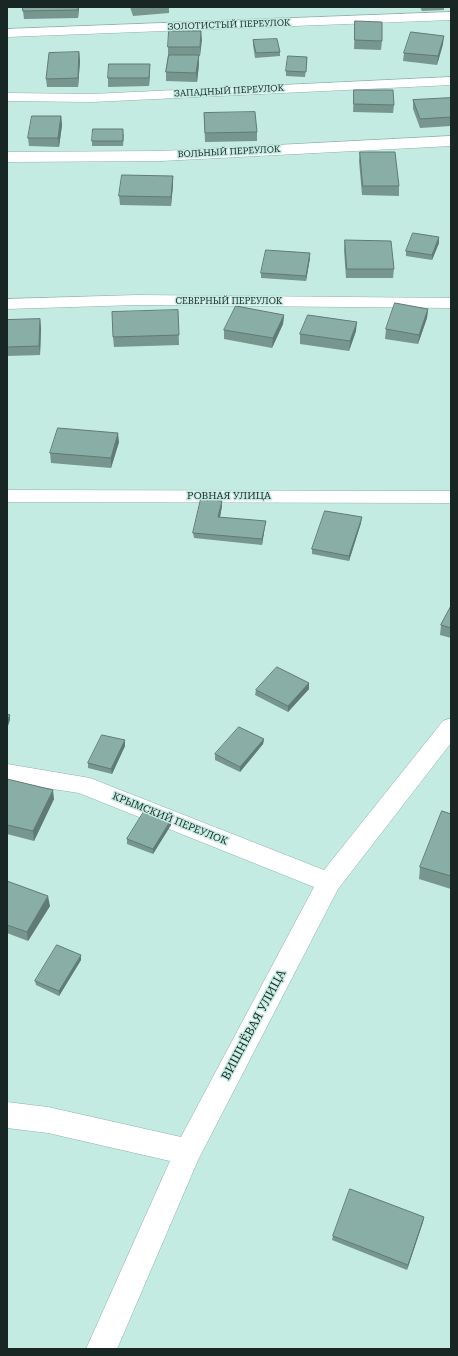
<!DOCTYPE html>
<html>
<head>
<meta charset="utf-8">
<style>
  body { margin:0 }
  #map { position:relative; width:458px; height:1356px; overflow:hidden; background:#c4ebe1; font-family:"Roboto Serif",serif }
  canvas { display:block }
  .frame { position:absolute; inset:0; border:8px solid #182724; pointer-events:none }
</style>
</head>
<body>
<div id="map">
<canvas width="458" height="1356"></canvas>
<div class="frame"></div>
</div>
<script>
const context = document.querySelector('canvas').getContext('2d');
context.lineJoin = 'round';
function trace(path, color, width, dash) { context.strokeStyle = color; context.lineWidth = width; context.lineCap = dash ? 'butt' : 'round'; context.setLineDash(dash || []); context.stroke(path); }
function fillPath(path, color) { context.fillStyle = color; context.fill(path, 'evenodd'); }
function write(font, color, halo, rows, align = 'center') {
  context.font = font + ' "Roboto Serif",serif'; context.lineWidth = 3; context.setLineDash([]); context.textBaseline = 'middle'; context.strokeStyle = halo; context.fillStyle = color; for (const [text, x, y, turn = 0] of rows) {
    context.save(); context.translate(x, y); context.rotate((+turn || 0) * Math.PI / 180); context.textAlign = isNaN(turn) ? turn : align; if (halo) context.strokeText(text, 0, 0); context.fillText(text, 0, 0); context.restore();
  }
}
const minor = new Path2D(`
  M451 12V20L7 37V29Z
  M451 77V85L92 102 7 101V93L92 94Z
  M451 136V146L161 161 7 162V152L161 151Z
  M137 295 451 298V308L137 305 7 309V299Z
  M7 490 451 491V503L7 502Z
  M451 718V743L338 889 198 1160 117 1349H86L170 1161 48 1133 7 1128V1102L48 1107 181 1137 314 887 79 793 7 782V764L90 778 324 870 443 721Z`);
const wall = new Path2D(`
  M79 7 78 18 24 19 23 11Z
  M130 7H169V13L133 16Z
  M420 7H444V10L422 11Z
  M355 21 382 41 381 50 354 49Z
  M201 31 200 56H199V64L197 82 166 81V72L168 55V47Z
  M253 40 280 52V56L255 58 253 45Z
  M443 44 437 65 403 61 404 53Z
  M79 52 80 61 78 87H47L46 79Z
  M307 57 305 77 286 76V71Z
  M150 64 149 86 108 87V78Z
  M354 90 394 105 393 113 353 112Z
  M451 98V126L420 128 413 109V100Z
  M204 113 257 132V141L205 142Z
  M61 116 62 125 59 147 29 146 28 138Z
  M124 134 123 146H92V141Z
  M360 152 399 186V196L362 195 359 161Z
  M173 176V185L171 206 120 205 119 196Z
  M345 240 394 269 393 278H346L344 250Z
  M439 243 432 260 406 256V251Z
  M310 253V258L306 281 261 278V273Z
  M428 309 427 318 418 344 385 339 386 329Z
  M178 310 179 345 114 347 113 337Z
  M284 315 283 324 272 348 224 339V330Z
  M40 319 41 329 40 355 7 356V320Z
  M356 331 349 351 300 344V334Z
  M119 442 111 468 51 463 50 453Z
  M222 506 220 517 265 526 262 545 194 538 193 533Z
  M361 523 349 561 312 554V549Z
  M451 606V638L440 635 441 625Z
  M309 683V689L288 712 255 695 256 690Z
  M264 739 263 744 240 772 215 760V754Z
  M125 740V746L112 774 88 768V763Z
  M7 779 54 799 34 841 7 834Z
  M451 814V889L419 879 420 867Z
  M171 820V825L153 854 127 844V839Z
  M7 881 50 906 28 941 7 933Z
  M81 960 59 996 36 985 35 981Z
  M424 1217 423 1222 407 1270 332 1240 333 1236Z`);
const shadedWall = new Path2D(`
  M78 7H79L78 18Z
  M201 31 202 40 200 56V47Z
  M444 36 443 44 437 65 438 56Z
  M79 52 80 61 78 87V78Z
  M199 55V64L197 82 196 73Z
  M150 64V73L149 86V78Z
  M61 116 62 125 59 147 58 138Z
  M173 176V185L171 206V197Z
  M439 237V243L432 260V255Z
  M310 253V258L306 281V276Z
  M428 309 427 318 418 344 419 335Z
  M284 315 283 324 272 348 273 338Z
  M40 319 41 329 40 355 39 346Z
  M357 322 356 331 349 351 350 341Z
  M118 433 119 442 111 468V458Z
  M222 501V506L219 522 218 517Z
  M362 517 361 523 349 561V556Z
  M266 521 265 526 262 545V539Z
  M309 683V689L288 712V706Z
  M10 715V720L7 729V721Z
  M264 739 263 744 240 772V767Z
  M125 740V746L112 774 111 769Z
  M53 790 54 799 34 841 33 831Z
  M171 820V825L153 854V849Z
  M48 896 50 906 28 941 27 932Z
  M81 955V960L59 996V991Z
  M424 1217 423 1222 407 1270 408 1265Z`);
const building = new Path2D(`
  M23 7H78V10L23 11Z
  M355 21 382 22V41L355 40Z
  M169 31H201L200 47H168Z
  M411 32 444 36 438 56 404 53Z
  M277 39 280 52 256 53 253 40Z
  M79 52 78 78 46 79 49 53Z
  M169 55H199L196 73 166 72Z
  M288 56 307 57 306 72 286 71Z
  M109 64H150L149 78H108Z
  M354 90H393L394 105 354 104Z
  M451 98V117L420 119 413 100Z
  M255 112 257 132 205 133 204 113Z
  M32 116H61L58 138H28Z
  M93 129H123V141H92Z
  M360 152H395L399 186H363Z
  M122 175 173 176 171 197 119 196Z
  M413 233 439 237 432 255 406 251Z
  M345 240 391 241 394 269H347Z
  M266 250 310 253 306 276 261 273Z
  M395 303 428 309 419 335 386 329Z
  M236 306 284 315 273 338 224 330Z
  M178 310 179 335 113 337 112 312Z
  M308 315 357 322 350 341 300 334Z
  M40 319 39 346 7 347V320Z
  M58 428 118 433 111 458 50 453Z
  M201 499 222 501 218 517 266 521 262 539 193 533Z
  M325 511 362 517 349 556 312 549Z
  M451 606V628L441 625Z
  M277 667 309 683 288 706 256 690Z
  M7 714 10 715 7 721Z
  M239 727 264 739 240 767 215 754Z
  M102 735 125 740 111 769 88 763Z
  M7 779 53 790 33 831 7 825Z
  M145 810 171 820 153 849 127 839Z
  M442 811 451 814V876L420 867Z
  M7 881 48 896 27 932 7 925Z
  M57 945 81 955 59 991 35 981Z
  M350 1189 424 1217 408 1265 333 1236Z`);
const farStreetnames = [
  ["ЗОЛОТИСТЫЙ ПЕРЕУЛОК",229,25,-2],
  ["ЗАПАДНЫЙ ПЕРЕУЛОК",229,91,-3],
  ["ВОЛЬНЫЙ ПЕРЕУЛОК",229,152,-3],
  ["СЕВЕРНЫЙ ПЕРЕУЛОК",229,301]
];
const streetNames = [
  ["РОВНАЯ УЛИЦА",229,496],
  ["КРЫМСКИЙ ПЕРЕУЛОК",170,819,22]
];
const nearStreetnames = [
  ["ВИШНЁВАЯ УЛИЦА",254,1025,-62]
];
trace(minor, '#8cb2a9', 1);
fillPath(minor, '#fff');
fillPath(wall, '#76968e');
fillPath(shadedWall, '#607a74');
fillPath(building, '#89aea5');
trace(building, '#607a74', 1);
write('9px', '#182724', '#c4ebe1', farStreetnames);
write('10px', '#182724', '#c4ebe1', streetNames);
write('12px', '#182724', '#c4ebe1', nearStreetnames);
</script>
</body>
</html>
